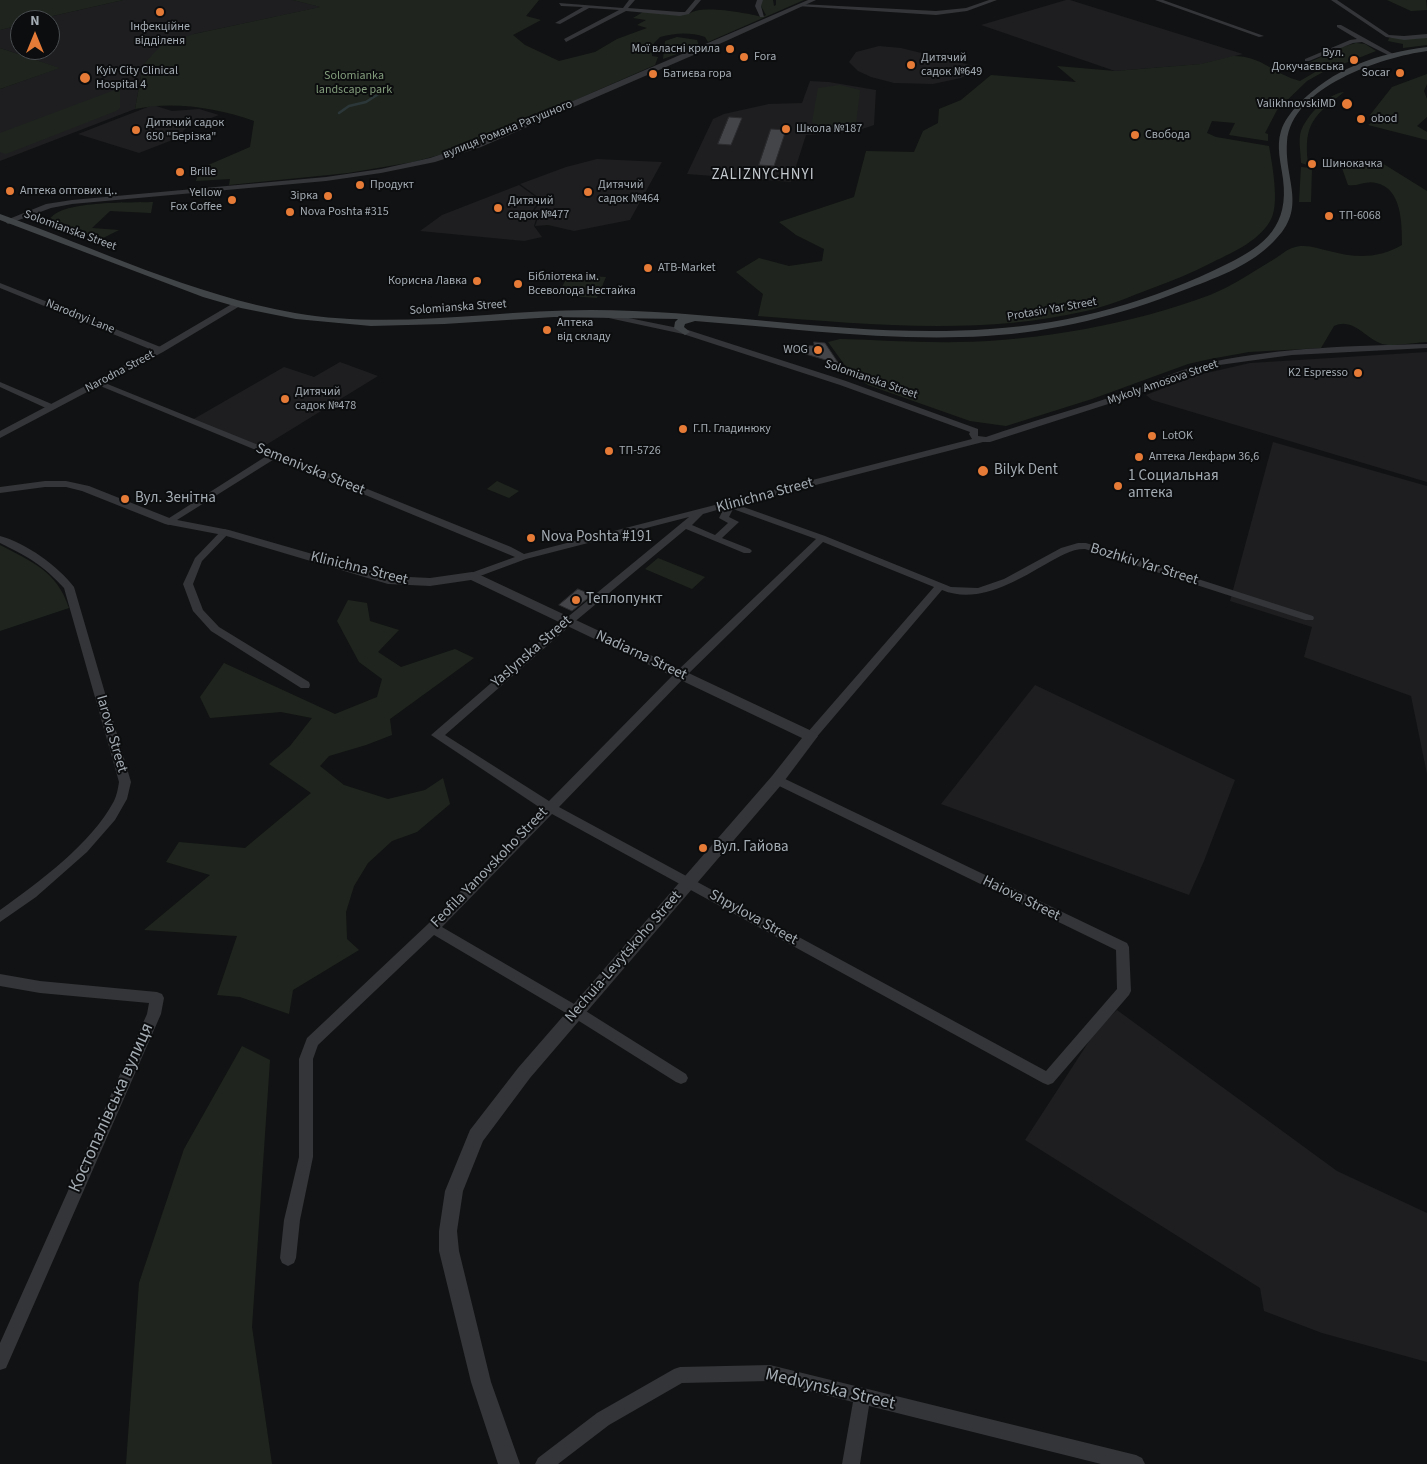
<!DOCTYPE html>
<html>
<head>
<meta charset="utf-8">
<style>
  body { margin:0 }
  #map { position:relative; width:1427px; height:1464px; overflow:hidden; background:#111213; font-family:"Source Sans 3",sans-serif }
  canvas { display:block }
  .north { position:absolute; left:10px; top:10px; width:50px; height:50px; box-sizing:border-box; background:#0c0d0e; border:1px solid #494d50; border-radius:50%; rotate:0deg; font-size:14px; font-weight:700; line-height:20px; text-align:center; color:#a4acb3 }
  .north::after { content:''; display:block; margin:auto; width:18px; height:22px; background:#e57b37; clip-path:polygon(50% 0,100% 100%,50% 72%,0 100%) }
</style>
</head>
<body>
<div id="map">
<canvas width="1427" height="1464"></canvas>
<div class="north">N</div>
</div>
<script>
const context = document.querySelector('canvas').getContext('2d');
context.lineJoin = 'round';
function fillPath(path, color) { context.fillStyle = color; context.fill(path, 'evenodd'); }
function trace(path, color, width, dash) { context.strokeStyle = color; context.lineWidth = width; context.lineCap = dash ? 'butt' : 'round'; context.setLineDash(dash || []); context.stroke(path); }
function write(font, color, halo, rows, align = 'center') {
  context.font = font + ' "Source Sans 3",sans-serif'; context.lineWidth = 4; context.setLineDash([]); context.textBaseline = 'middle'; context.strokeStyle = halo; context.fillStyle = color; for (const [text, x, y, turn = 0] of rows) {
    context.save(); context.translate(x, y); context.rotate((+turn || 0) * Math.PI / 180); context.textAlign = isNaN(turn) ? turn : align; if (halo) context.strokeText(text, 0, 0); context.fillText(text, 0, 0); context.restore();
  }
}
const built = new Path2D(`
  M123 0H293L321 7 194 34 143 65 135 109 0 161V89L59 68 0 48V30L20 25V50H50V20H35Z
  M1066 0H1070L1243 54 1202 64 1115 71 981 25Z
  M879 46 901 48 966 64 973 66 977 70 961 78 933 84 894 83 871 77 858 71 849 62 856 52Z
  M810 81 829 82 876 90 874 125 853 132 806 135 791 182 687 174 713 119 724 114 769 104 802 103Z
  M153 105 172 111 199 109 219 115 187 127 183 131V135L180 137 139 153 78 134Z
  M597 159 662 162 630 220 574 231 548 225 535 226 538 218 530 216 542 200 520 184 566 167Z
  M519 185 540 200 528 217 536 219 534 226 542 237 524 241 420 231 442 215Z
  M1427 352V482L1152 400 1146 395 1198 375 1250 363Z
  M340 362 378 376 261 448 192 420 284 367 314 377Z
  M1273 442 1427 486V774L1411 696 1304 657 1312 627 1230 601Z
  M1035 685 1235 780 1204 861 1189 895 941 804Z
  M1117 1010 1337 1171 1427 1213V1362L1322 1333 1264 1311 1260 1288 1025 1140 1097 1029Z`);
const green = new Path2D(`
  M0 0H123L35 20H20V25L0 30Z
  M293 0H539L526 16 541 20 513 35 525 45 559 61 595 52 617 39 647 28 637 25 646 20 633 18 643 12 689 14C700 4 747 13 762 17L766 15 761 6V0H773L774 6 776 5V0H804L708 42 705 37C690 32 675 33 660 37L654 43 652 56 658 57 655 65 539 116 443 154 413 162 348 173 229 185 230 179 196 181 199 169 250 147 254 121C217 108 174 101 135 109L143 65 162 45 194 34 320 7Z
  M1387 0H1426L1427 10 1411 11Z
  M677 37 697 40 699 46 663 59 665 41Z
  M1427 37V45L1403 48V44L1388 41 1389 38Z
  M1356 43 1365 44 1376 51 1328 70 1304 65 1342 47Z
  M0 48 60 68 0 89Z
  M1233 56C1263 56 1273 74 1300 81L1317 71 1323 72 1307 81 1277 110 1265 133 1268 134V141L1229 135 1235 123 1212 121 1207 133 1216 137 1269 146C1272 163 1279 201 1272 217 1262 240 1233 252 1213 262 1192 273 1171 281 1150 289 1129 297 1108 306 1086 311 978 336 866 324 758 316L763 294 736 272 759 258 789 266 822 261 824 249 796 235 779 222 854 197 866 151 914 152 923 131 938 123 939 109 961 100 991 75 1076 82 1057 66 1115 71 1201 64Z
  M1427 74V84L1424 91 1427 99V117L1417 126 1427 132V140L1368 125 1377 119 1370 115 1392 87Z
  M840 85 860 90 856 124C842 129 825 130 812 122L818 88Z
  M120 88V108L116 111 6 154 0 152V133Z
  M1344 92C1315 115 1303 123 1308 163L1307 165 1301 163C1301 153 1298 141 1301 131 1307 115 1327 94 1344 92Z
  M1354 161 1382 163 1427 191V342C1416 342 1389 348 1380 343 1365 337 1352 317 1334 326L1321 348 1249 352 1210 359 1188 364 1092 399 1006 426 970 421 868 385 852 375 828 342 840 339C879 340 918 343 958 342 1039 341 1133 324 1210 295 1233 286 1254 271 1276 258 1281 255 1286 250 1292 248 1304 243 1317 248 1329 251 1355 258 1378 259 1402 245 1402 224 1402 188 1376 183 1366 180 1357 187 1348 185L1342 168 1343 163Z
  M1301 167 1312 168 1311 202H1299Z
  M153 202 151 213 110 211 92 228 119 230 99 240 50 223 49 221C57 200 131 203 153 202Z
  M568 275 606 277 597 298 558 295Z
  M497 481 519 491 509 498 487 489Z
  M0 545C32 562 57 571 69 608L0 631Z
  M658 558 705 577 692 589 645 569Z
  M348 600 367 603 370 621 399 630 378 652 401 667 455 649 474 658 390 719 392 735 366 745 329 756 320 766 344 785 388 799 425 790 443 778 450 804 417 832 392 841 368 863 354 886 346 912 347 939 359 950 293 990 289 1014 240 997 217 995 237 936 144 930 210 875 166 862 179 842 245 848 311 793 269 764 290 746 312 718 281 712 210 718 200 697 224 663 335 714 377 697 382 679 359 662 337 621Z
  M242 1046 270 1060 252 1327 272 1464H126L139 1283 184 1149Z`);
const stream = new Path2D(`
  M339 113 349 106 366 102 383 91`);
const building = new Path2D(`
  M729 117 742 118 731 145 718 144Z
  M771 129 786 130 774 166 759 165Z
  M814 342 825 343 839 364 789 349 790 344 814 346Z
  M578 589 592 595 572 611 559 605Z`);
const minor = new Path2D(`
  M629 0H635L628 8 680 12H685L695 0H701L689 14 680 16 626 11 566 42 564 39 619 10 589 8 560 24 555 23 583 7 561 6 559 3 623 8Z
  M757 0H763L761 6 764 17H760L755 6Z
  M989 0H997L967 11 936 15 797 6 800 4 936 11 966 8Z
  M1155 0H1163L1264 36 1259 37Z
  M1331 0H1337L1389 35 1404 36 1427 34V38L1404 40 1386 37Z
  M1337 25H1341L1395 55 1390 56 1362 42 1353 43 1309 61H1305V59L1350 40 1357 39 1337 27Z
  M0 283 163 348 164 350 157 352 0 288Z
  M604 313 688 330 846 381 978 429V436L986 437C1031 421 1078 409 1123 393 1153 383 1181 368 1212 362 1283 347 1355 346 1427 344V348L1292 355 1212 366 1183 376 1130 397 990 442H983L738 505 825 536 951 587 978 588 1004 579 1061 548 1078 543H1086L1313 616 1314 618 1313 620H1305L1085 549C1070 549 1059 557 1046 564 1016 581 978 605 942 590L815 739 811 740 805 736 807 733 934 587 823 542 685 677 559 807 1046 1071 1117 989 1116 950 773 783 771 780 773 777H781L1127 943 1129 947 1131 991 1129 995 1053 1083 1048 1085 1043 1083 552 814 442 927 581 1008 686 1074 688 1078 686 1082 681 1084 676 1082 571 1016 434 935 318 1045 313 1059V1157L300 1220 296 1258 294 1263 288 1266 282 1263 280 1258 284 1220 299 1157V1059L307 1038 428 924 542 809 431 735 564 620 689 517 526 559 472 579 468 578 467 576 468 574 515 557 276 458 169 525 166 524V520L268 455 93 383 94 381H100L511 547 524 554 972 439 969 434 970 432 840 385 683 334 604 317ZM724 508 719 518 728 523 715 535 692 525 703 514ZM733 509 816 539 677 671 549 801 445 735 572 624 686 529 744 553H750L752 551 750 549 722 538 739 522 729 517Z
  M0 382 54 405 55 407 54 409H48L0 387Z
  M225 529 230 532 202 561 193 584 203 610 219 627 309 682 310 685 309 688H301L211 631 193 611 183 584 195 558 222 530Z
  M0 536C26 543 58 566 74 587L131 782 127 799 115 820 87 852 36 897 0 922V910C39 882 91 844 114 801 117 795 118 788 119 782L64 588C42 564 28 557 0 543Z
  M0 974 40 981 157 992 162 994 164 998 161 1014 6 1368 0 1370V1343L147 1014 149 1003 40 993 0 986Z
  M770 1365 1136 1455 1142 1458 1145 1464H1101L869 1406 860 1464H842L853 1402 770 1381 682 1383 609 1425 558 1464H535L538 1458 597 1413 674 1369 680 1367Z`);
const tertiary = new Path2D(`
  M808 0H816L726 41 481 147 435 162 381 173 326 181 72 204 51 208 8 224 4 221 46 204 72 200 326 177 381 169 430 158 475 143Z
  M237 301 240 302V306L163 352 0 438V431L157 348Z
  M45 481H66L89 486 172 519 229 530 389 576 430 578 472 572 476 573 816 733 818 736 782 784 530 1078 483 1141 463 1191 457 1231 459 1251 491 1382 520 1464H498L471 1382 439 1251V1231L445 1191 470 1130 518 1068 772 776 802 738 471 580 430 586 388 584 223 535 165 524 82 491 66 487H45L0 493V487Z`);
const secondary = new Path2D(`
  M1427 47V51C1382 57 1291 87 1287 142 1284 183 1310 209 1270 245 1247 267 1213 279 1184 290 1121 315 1054 332 986 336 889 342 791 328 695 321L685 324 684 327 690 332 685 335 674 328 675 322 678 319 554 317 444 324 371 326 296 319 241 308 203 297 0 220V214C98 249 192 295 295 313 393 330 492 310 591 310 724 310 857 339 990 329 1072 324 1153 301 1227 264 1266 245 1289 225 1283 179 1281 163 1276 147 1281 131 1284 121 1291 112 1298 105 1332 68 1379 53 1427 47Z`);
const markers = [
  [160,12,5,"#e57b37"],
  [730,49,5,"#e57b37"],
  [744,57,5,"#e57b37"],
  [1354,60,5,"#e57b37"],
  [911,65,5,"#e57b37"],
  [1400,73,5,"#e57b37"],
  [653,74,5,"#e57b37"],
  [85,78,6,"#e57b37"],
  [1347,104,6,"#e57b37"],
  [1361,119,5,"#e57b37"],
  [786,129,5,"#e57b37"],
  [136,130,5,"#e57b37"],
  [1135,135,5,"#e57b37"],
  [1312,164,5,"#e57b37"],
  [180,172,5,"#e57b37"],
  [360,185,5,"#e57b37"],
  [10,191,5,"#e57b37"],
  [588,192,5,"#e57b37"],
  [328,196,5,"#e57b37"],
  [232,200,5,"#e57b37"],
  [498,208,5,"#e57b37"],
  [290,212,5,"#e57b37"],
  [1329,216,5,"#e57b37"],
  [648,268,5,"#e57b37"],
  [477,281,5,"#e57b37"],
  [518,284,5,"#e57b37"],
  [547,330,5,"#e57b37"],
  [818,350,5,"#e57b37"],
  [1358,373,5,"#e57b37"],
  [285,399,5,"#e57b37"],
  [683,429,5,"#e57b37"],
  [1152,436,5,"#e57b37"],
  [609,451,5,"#e57b37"],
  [1139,457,5,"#e57b37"],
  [983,471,6,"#e57b37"],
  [1118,486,5,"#e57b37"],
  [125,499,5,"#e57b37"],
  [531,538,5,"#e57b37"],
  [576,600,5,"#e57b37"],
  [703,848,5,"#e57b37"]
];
const farPoinames = [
  ["Інфекційне",160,27,"center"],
  ["відділеня",160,41,"center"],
  ["Мої власні крила",720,49,"right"],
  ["Вул.",1344,53,"right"],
  ["Докучаєвська",1344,67,"right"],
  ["Fora",754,57],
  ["Дитячий",921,58],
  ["садок №649",921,72],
  ["Kyiv City Clinical",96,71],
  ["Hospital 4",96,85],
  ["Socar",1390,73,"right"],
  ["Батиєва гора",663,74],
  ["ValikhnovskiMD",1336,104,"right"],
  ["obod",1371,119],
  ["Дитячий садок",146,123],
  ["650 \"Берізка\"",146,137],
  ["Школа №187",796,129],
  ["Свобода",1145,135],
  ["Шинокачка",1322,164],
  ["Brille",190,172],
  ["Продукт",370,185],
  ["Дитячий",598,185],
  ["садок №464",598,199],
  ["Аптека оптових ц‥",20,191],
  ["Yellow",222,193,"right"],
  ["Fox Coffee",222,207,"right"],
  ["Зірка",318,196,"right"],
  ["Дитячий",508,201],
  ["садок №477",508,215],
  ["Nova Poshta #315",300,212],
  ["ТП-6068",1339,216],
  ["ATB-Market",658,268],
  ["Бібліотека ім.",528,277],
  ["Всеволода Нестайка",528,291],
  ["Корисна Лавка",467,281,"right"],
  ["Аптека",557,323],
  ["від складу",557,337],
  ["WOG",808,350,"right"],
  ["K2 Espresso",1348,373,"right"],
  ["Дитячий",295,392],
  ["садок №478",295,406],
  ["Г.П. Гладинюку",693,429],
  ["LotOK",1162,436],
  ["ТП-5726",619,451],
  ["Аптека Лекфарм 36,6",1149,457]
];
const farParknames = [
  ["Solomianka",354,76],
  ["landscape park",354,90]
];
const farStreetnames = [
  ["вулиця Романа Ратушного",508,130,-22],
  ["Solomianska Street",70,231,20],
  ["Solomianska Street",458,308,-4],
  ["Protasiv Yar Street",1052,310,-10],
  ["Narodnyi Lane",80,317,22],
  ["Narodna Street",120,372,-28],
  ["Solomianska Street",871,380,19],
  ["Mykoly Amosova Street",1163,383,-19]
];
const farQuarternames = [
  ["ZALIZNYCHNYI",763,176]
];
const streetNames = [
  ["Semenivska Street",310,470,22],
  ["Klinichna Street",765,496,-15],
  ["Bozhkiv Yar Street",1144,565,17],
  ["Klinichna Street",359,569,14],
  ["Yaslynska Street",532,652,-41],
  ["Nadiarna Street",641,656,25],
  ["Iarova Street",111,734,74],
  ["Feofila Yanovskoho Street",490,868,-46],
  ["Haiova Street",1021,899,26],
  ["Shpylova Street",753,918,29],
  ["Nechuia-Levytskoho Street",624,957,-49]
];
const poiNames = [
  ["Bilyk Dent",994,471],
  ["1 Социальная",1128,477],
  ["аптека",1128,494],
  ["Вул. Зенітна",135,499],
  ["Nova Poshta #191",541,538],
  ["Теплопункт",586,600],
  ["Вул. Гайова",713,848]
];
const nearStreetnames = [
  ["Костопалівська вулиця",112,1108,-66],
  ["Medvynska Street",830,1390,13]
];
fillPath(built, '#1e1e20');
fillPath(green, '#1f251e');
trace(stream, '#2c373a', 2.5);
fillPath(building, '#434549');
trace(building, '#2c2c2f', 1);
fillPath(minor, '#333538');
fillPath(tertiary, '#333538');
fillPath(secondary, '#414447');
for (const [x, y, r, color] of markers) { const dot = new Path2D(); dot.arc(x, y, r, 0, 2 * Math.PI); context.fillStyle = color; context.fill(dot); trace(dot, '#0c0d0e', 2); }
write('12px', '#a4acb3', '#0c0d0e', farPoinames, 'left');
write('12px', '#839d7c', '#0c0d0e', farParknames);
write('12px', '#a4acb3', '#0c0d0e', farStreetnames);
context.letterSpacing = '1px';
write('15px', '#c4cacf', '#0c0d0e', farQuarternames);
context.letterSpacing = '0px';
write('15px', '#a4acb3', '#0c0d0e', streetNames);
write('15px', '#a4acb3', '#0c0d0e', poiNames, 'left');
write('18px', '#a4acb3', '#0c0d0e', nearStreetnames);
</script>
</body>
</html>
